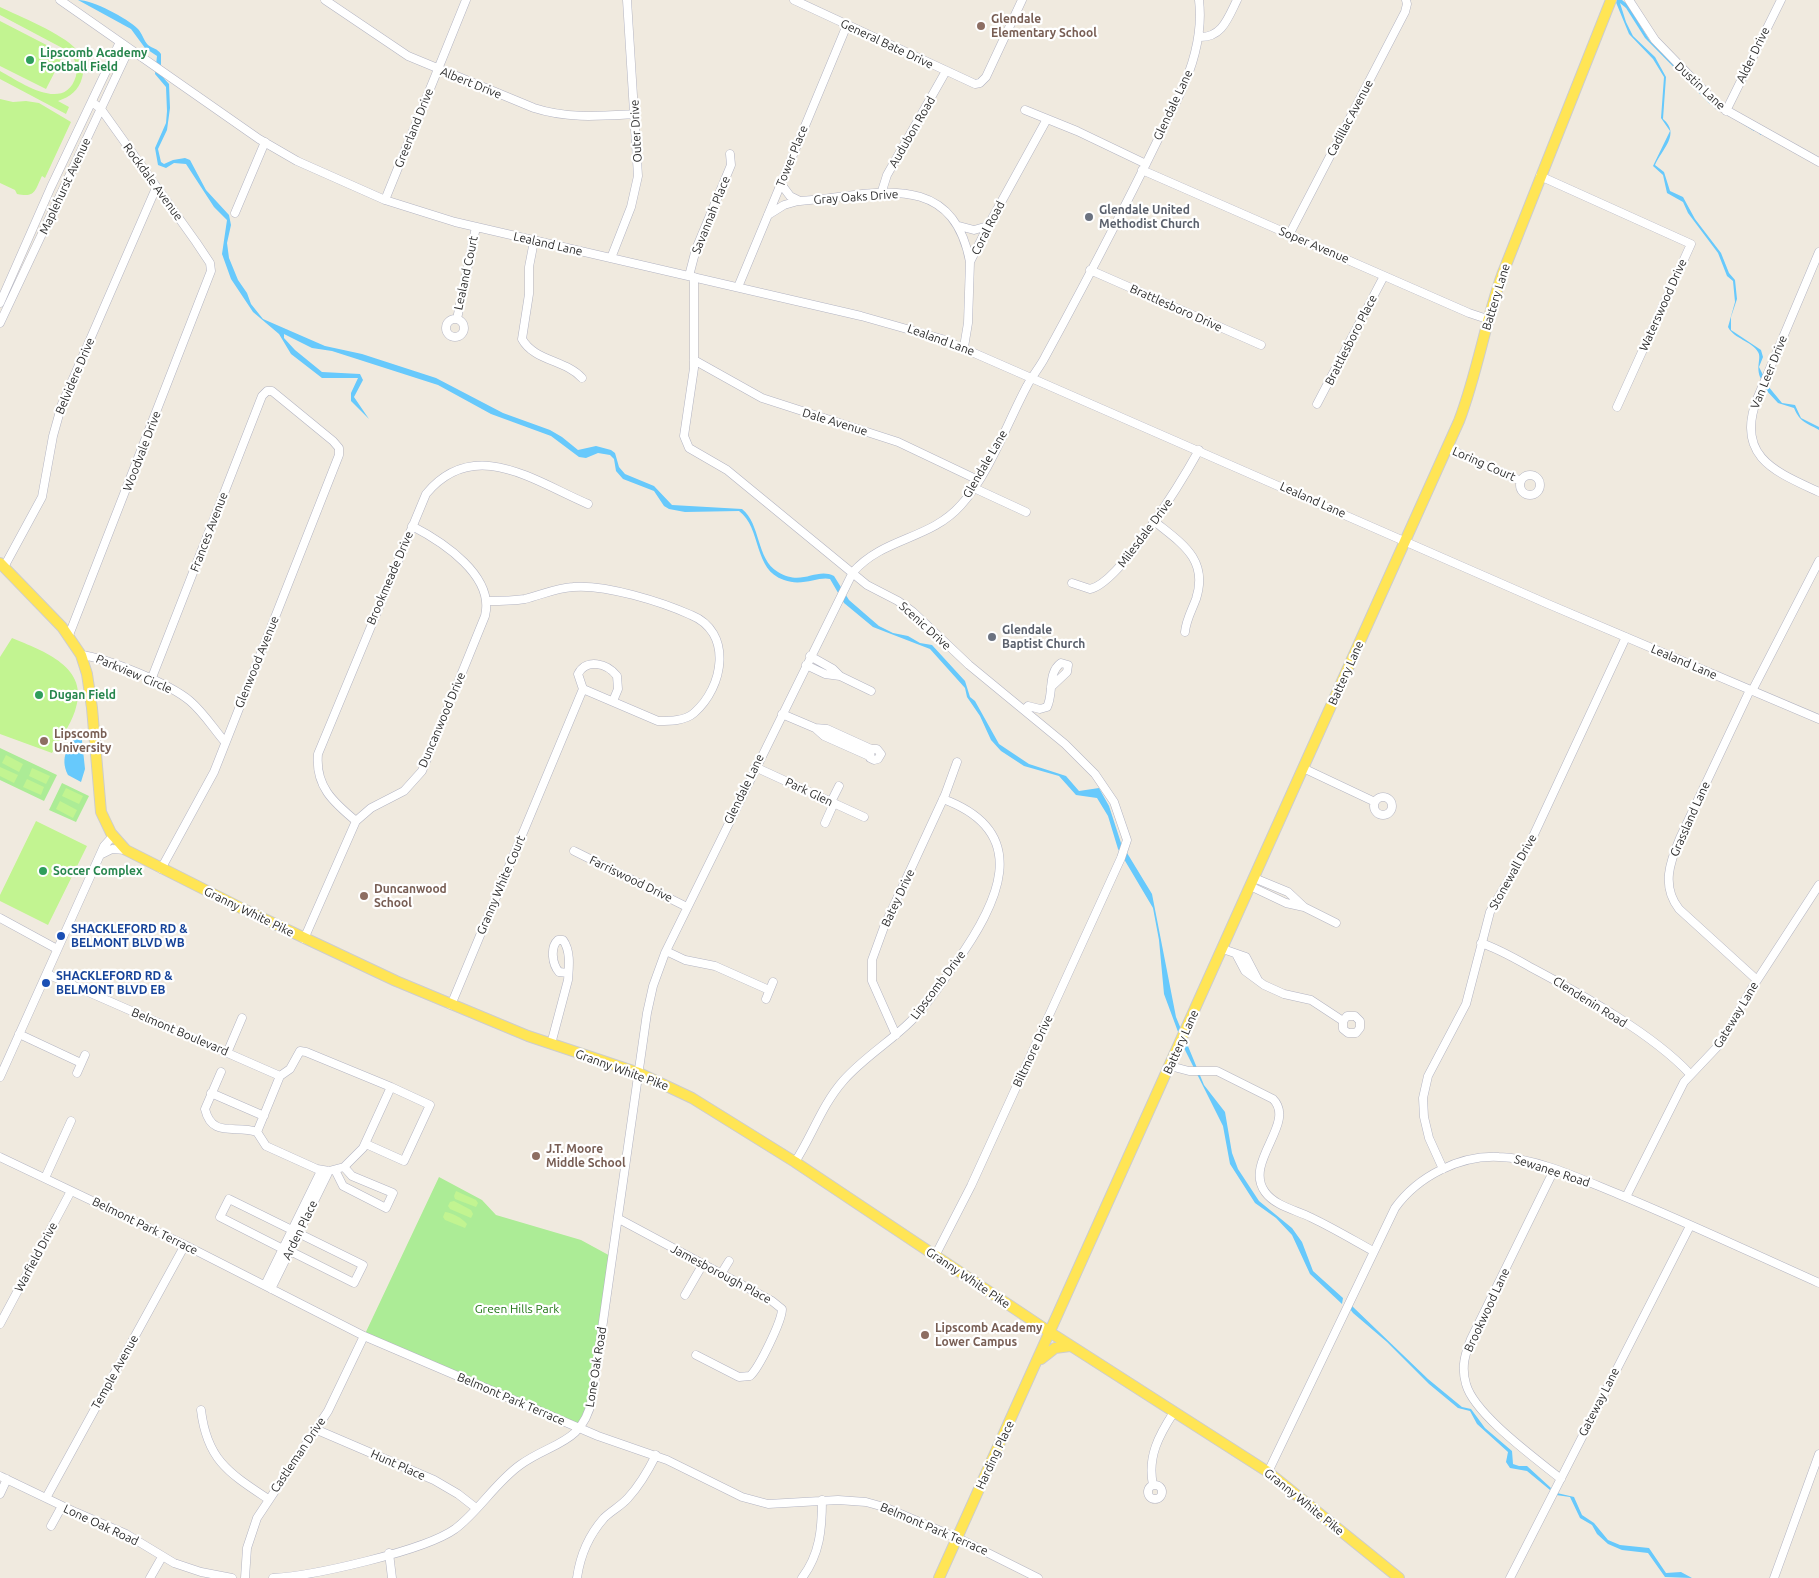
<!DOCTYPE html>
<html>
<head>
<meta charset="utf-8">
<style>
  body { margin:0 }
  canvas { display:block; background:#f0eadf }
</style>
</head>
<body>
<canvas width="1819" height="1578"></canvas>
<script>
const context = document.querySelector('canvas').getContext('2d');
context.lineJoin = 'round';
function fillPath(path, color) { context.fillStyle = color; context.fill(path, 'evenodd'); }
function trace(path, color, width, dash) { context.strokeStyle = color; context.lineWidth = width; context.lineCap = dash ? 'butt' : 'round'; context.setLineDash(dash || []); context.stroke(path); }
function write(font, color, halo, rows, align = 'center') {
  context.font = font + ' Ubuntu,sans-serif'; context.lineWidth = 4.5; context.setLineDash([]); context.textBaseline = 'middle'; context.strokeStyle = halo; context.fillStyle = color; for (const [text, x, y, turn = 0] of rows) {
    context.save(); context.translate(x, y); context.rotate((+turn || 0) * Math.PI / 180); context.textAlign = isNaN(turn) ? turn : align; if (halo) context.strokeText(text, 0, 0); context.fillText(text, 0, 0); context.restore();
  }
}
const green = new Path2D(`
  M0 748 57 775 44 801 0 780Z
  M62 783 89 796 76 822 49 810Z
  M439 1177 482 1200 496 1215 581 1240 614 1258 592 1399 580 1429 364 1336Z`);
const pitch = new Path2D(`
  M0 7C19 16 63 34 76 49 83 57 85 68 82 78 79 90 70 97 58 101L69 107 66 114 0 79V71C20 82 65 114 76 76 78 66 75 58 68 51L0 15Z
  M0 21 64 54 46 89 0 66Z
  M0 99 13 102 26 101 39 103 71 122 45 178 42 176C35 190 36 198 17 194L15 190 0 183Z
  M12 638C43 651 91 667 75 711 70 726 60 739 52 753L0 734V657Z
  M6 755 23 764 19 772 2 763Z
  M0 767 18 775 14 783 0 776Z
  M32 768 50 776 46 784 29 776Z
  M27 779 44 787 41 795 23 787Z
  M66 788 83 796 79 804 62 796Z
  M60 801 77 810 73 818 56 809Z
  M36 821 87 846 48 925 0 901V895Z
  M456 1191 476 1200 478 1203 476 1207 455 1199 454 1196Z
  M454 1201 471 1210 473 1214 471 1218 450 1209 448 1206 450 1202Z
  M445 1212C453 1213 462 1218 467 1224L465 1228 445 1220 443 1217Z`);
const water = new Path2D(`
  M78 0C93 0 127 18 138 29 142 33 144 41 148 45 153 49 157 48 161 54V75L169 84 170 108 167 130 158 149 161 162 164 164 173 160 185 158 190 160 206 190 229 215 231 225 227 243 229 258 238 280 247 293 251 304 263 319 325 346 362 354 436 378 503 413 550 430 562 437 578 450 596 446 611 450 615 453 619 467 625 474 654 486 672 505 742 509C761 524 756 559 778 572 802 587 816 567 834 576L849 600 879 626 893 633 908 636 920 643 932 645 965 681 970 697 975 701 999 744 1029 764 1066 776 1079 791 1099 788 1109 806 1121 843 1152 894 1176 1017 1204 1085 1225 1112 1232 1153 1238 1169 1259 1201 1292 1228 1302 1242 1313 1271 1343 1298 1342 1304 1310 1274 1292 1235 1276 1218 1255 1203 1230 1164 1223 1126 1184 1048 1164 994 1159 940 1153 908 1118 849 1108 816 1097 798 1076 795 1059 776 1024 766 1001 751 991 740 980 716 967 697 965 688 930 649 873 627 844 603 830 579C819 576 802 587 784 580 753 570 762 528 739 511L685 512 669 509 664 506 654 491 623 479 616 471 614 459 610 455 598 453 586 458 579 457 551 436 491 414 438 385 332 351 312 348 284 334V338L295 350 322 372 360 374 363 380 354 397 369 419 351 401V393L358 378H322L291 354 279 334 253 312 231 279 222 254 227 220 214 207 186 164 174 163 166 168 158 165 155 148 166 123 167 111 166 87 155 74 157 56 145 48 131 29Z
  M1615 0H1622L1627 4 1650 41 1716 107 1755 129 1754 131 1709 103 1645 38 1626 8 1620 3 1626 22 1633 36 1655 57 1666 77 1663 119C1681 134 1662 149 1655 165L1664 172 1670 191 1683 197 1695 219 1721 253 1729 273 1735 280 1737 299 1731 317V330L1761 350 1763 357 1759 367 1763 375 1761 379C1755 367 1762 358 1758 352 1752 341 1734 339 1728 327L1735 302 1733 281 1727 276 1718 253 1688 213 1683 202 1667 193 1663 175 1653 166 1670 131 1661 118 1664 77 1653 59 1629 34Z
  M1768 386 1782 403 1795 405 1801 418 1819 427V430C1805 422 1800 422 1794 408L1778 403 1766 390Z
  M81 731 85 769 81 782 68 775C59 757 69 746 78 731Z
  M1352 1306 1428 1379 1462 1407 1471 1409 1485 1428 1512 1451 1513 1464 1519 1466H1527L1551 1488 1550 1490 1527 1471 1510 1468 1506 1462 1508 1452 1477 1424 1470 1411 1458 1408 1429 1384 1387 1342 1353 1313 1350 1309Z
  M1557 1493 1574 1497 1582 1515 1594 1523 1608 1540 1620 1545 1649 1548 1666 1573 1681 1572 1692 1578 1665 1577 1648 1553 1622 1550 1608 1544 1597 1534 1592 1525 1580 1518 1570 1497 1556 1495Z`);
const stream = new Path2D(`
  M1760 133 1761 134`);
const minor = new Path2D(`
  M60 0 259 139 297 161 385 200 455 222 861 316 942 339 1548 604 1819 719
  M325 0 408 56 534 108C568 119 600 116 635 114
  M794 0 975 84 980 83 986 77 1022 0
  M1629 0 1655 40 1719 106 1819 162
  M1199 37C1222 38 1228 18 1237 0
  M1025 110 1077 131 1146 164
  M1726 111 1781 0
  M1142 170 1469 313 1487 319
  M1540 176 1691 244 1617 407
  M781 184 790 196 800 201C871 196 952 166 970 262
  M881 194 887 175 946 71
  M385 200 466 0
  M235 213 265 142
  M768 215 784 205 798 201
  M959 226 974 230 988 226
  M1289 235 1405 12 1407 4 1406 0
  M534 241 529 267V294L522 339C534 361 566 360 582 378
  M1819 252 1757 399C1735 457 1776 472 1819 492
  M611 258 631 207 638 176 627 0
  M1090 270 1261 345
  M689 276 696 249 731 165 730 154
  M694 277V368L684 436 689 448 727 470 867 585 898 601 913 612 969 665 1065 744 1095 774 1114 802 1127 840 1121 858 971 1186 935 1256
  M738 287 847 25
  M0 303 51 187 120 42
  M446 328a9 9 0 1 1 18 0a9 9 0 1 1-18 0Z
  M457 319 476 227
  M0 323 129 49
  M964 347 968 323 970 262 988 226 1047 119
  M694 360 762 398 898 442 978 480
  M1317 404 1384 276
  M1447 448 1521 481
  M1520 485a10 10 0 1 1 20 0a10 10 0 1 1-20 0Z
  M974 488 1026 512
  M1154 521C1181 543 1209 559 1196 599 1192 610 1186 620 1185 632
  M4 567 42 497 53 436 62 404 156 188
  M1072 583 1090 589C1120 583 1183 479 1199 450
  M69 635 211 271 210 263 196 242 101 109 92 102
  M81 655C107 658 170 684 190 701 204 713 213 728 225 742
  M806 665 825 674 840 676 833 669 810 656
  M840 676 871 691
  M151 680 262 396 267 391H272L333 441 339 448V455L214 772 161 869
  M583 689 578 674C586 658 607 663 617 676L618 689 613 701
  M1750 690 1680 838C1670 862 1661 886 1679 909L1757 980
  M1752 691 1819 561
  M1024 710 1028 706 1040 709 1047 707C1054 694 1047 673 1061 663L1068 665 1067 672 1051 687
  M782 714 815 728
  M869 756 824 736 815 728 827 729 871 749H877L881 754 878 759 874 760 870 758 871 749
  M755 767 864 817
  M1303 768 1375 802
  M1374 806a9 9 0 1 1 18 0a9 9 0 1 1-18 0Z
  M831 802 839 786
  M356 821C333 802 315 786 318 754L426 494C474 436 534 481 588 504
  M825 823 834 803
  M574 851 687 907
  M100 855 112 849 126 850
  M1250 886 1286 903 1304 907 1288 892 1254 878
  M1304 907 1336 923
  M0 918 57 949
  M304 939 356 821 371 808 404 791 422 771 485 616C495 576 443 542 412 526
  M1481 943C1499 949 1516 959 1532 968 1581 994 1653 1034 1690 1074
  M1223 949 1246 957 1258 980
  M666 951 685 960 715 966 769 990
  M1236 954 1245 971 1264 985 1284 994 1311 1000 1343 1021V1029L1348 1033H1356L1360 1028V1021L1355 1016H1347L1343 1021
  M47 974 280 1076
  M766 999 773 982
  M451 1005 583 689 658 721C670 721 685 721 694 713 724 687 733 632 691 615 662 602 605 584 573 587 556 588 541 595 525 599 512 601 499 601 487 601
  M19 1034 81 1063
  M896 1035 872 981V960L884 927 945 795 957 762
  M551 1044 568 980C569 967 571 951 563 940H558C550 947 552 964 559 972L568 973
  M227 1053 242 1018
  M1170 1066 1189 1071H1217L1273 1099C1297 1123 1243 1162 1265 1192 1276 1207 1297 1210 1312 1218 1333 1228 1353 1240 1373 1251
  M221 1072 205 1109C212 1139 236 1124 257 1132L266 1146 317 1169 329 1171 344 1167 363 1148 391 1087 306 1052 300 1051 290 1069 280 1076 257 1132
  M77 1073 85 1055
  M0 1077 104 846 113 836
  M211 1093 264 1116
  M366 1144 404 1161 430 1105 391 1087
  M0 1157 185 1245 364 1336 598 1436 667 1460 742 1497 768 1504 838 1500 866 1502 884 1507 964 1541 1038 1578
  M795 1162C812 1136 822 1105 843 1081 863 1058 890 1042 911 1021 928 1004 941 984 955 964 997 905 1035 833 943 799
  M1443 1169 1429 1138 1424 1117 1423 1098 1428 1076 1466 1004 1490 912 1530 843 1626 637
  M335 1170 343 1186 386 1208 393 1193 352 1176 344 1167
  M1554 1170 1471 1339C1465 1354 1461 1367 1466 1384 1474 1414 1535 1458 1561 1479
  M45 1178 71 1121
  M1626 1197 1684 1082 1719 1045 1752 988 1819 885
  M619 1219 772 1301 782 1309C782 1321 759 1368 750 1376L739 1377 696 1355
  M283 1249 220 1217 229 1199 363 1265 354 1283 290 1251
  M721 1274 729 1261
  M265 1285 321 1171
  M271 1289 329 1171
  M685 1295 703 1264
  M0 1324 71 1191
  M201 1410C207 1460 229 1473 268 1499
  M315 1429 434 1480 458 1494 476 1508
  M1268 1472 1395 1208C1418 1176 1460 1155 1499 1157 1537 1158 1583 1180 1618 1194 1686 1222 1752 1253 1819 1283
  M0 1476 75 1512 126 1534 174 1563 201 1572 232 1578
  M1148 1492a7 7 0 1 1 14 0a7 7 0 1 1-14 0Z
  M1153 1485C1147 1457 1159 1435 1174 1412
  M0 1494 7 1479
  M46 1498 185 1245
  M51 1526 62 1506
  M389 1553 392 1578
  M150 1578 162 1557
  M245 1578 247 1548 257 1518 328 1411 364 1336
  M273 1578C312 1576 424 1551 455 1529 479 1511 495 1483 520 1465 552 1442 583 1444 592 1399L647 1013 653 986 665 953 853 572C884 537 930 540 961 505 990 473 1007 423 1027 386 1032 376 1040 367 1045 357 1092 271 1138 182 1180 94 1194 64 1203 33 1199 0
  M577 1578C580 1556 589 1535 604 1518 611 1511 621 1506 628 1498 640 1485 648 1471 656 1455
  M802 1578C820 1554 822 1529 822 1500
  M1510 1578 1690 1226
  M1774 1578 1819 1454`);
const major = new Path2D(`
  M0 563 62 627 81 655 87 674 92 708 101 812 111 833 126 850 241 908 396 981 528 1036 639 1073 692 1098 795 1162 1051 1333 1268 1472 1399 1578
  M1041 1359 1055 1348 1070 1346
  M939 1578 1459 421C1477 374 1485 323 1502 275L1611 0`);
const markers = [
  [981,26,5,"#8d6e63"],
  [30,60,5,"#2e9e5b"],
  [1089,217,5,"#6b7280"],
  [992,637,5,"#6b7280"],
  [39,695,5,"#2e9e5b"],
  [44,741,5,"#8d6e63"],
  [43,871,5,"#2e9e5b"],
  [364,896,5,"#8d6e63"],
  [61,936,5,"#1a4fb4"],
  [46,983,5,"#1a4fb4"],
  [536,1156,5,"#8d6e63"],
  [925,1335,5,"#8d6e63"]
];
const educationNames = [
  ["Glendale",991,19],
  ["Elementary School",991,33],
  ["Lipscomb",54,734],
  ["University",54,748],
  ["Duncanwood",374,889],
  ["School",374,903],
  ["J.T. Moore",546,1149],
  ["Middle School",546,1163],
  ["Lipscomb Academy",935,1328],
  ["Lower Campus",935,1342]
];
const streetNames = [
  ["General Bate Drive",887,44,25],
  ["Alder Drive",1753,55,-64],
  ["Albert Drive",471,83,22],
  ["Dustin Lane",1700,86,43],
  ["Glendale Lane",1173,105,-65],
  ["Cadillac Avenue",1350,118,-62],
  ["Greerland Drive",414,128,-68],
  ["Outer Drive",636,131,-93],
  ["Audubon Road",912,132,-60],
  ["Tower Place",792,156,-68],
  ["Rockdale Avenue",153,182,54],
  ["Maplehurst Avenue",65,186,-65],
  ["Gray Oaks Drive",856,197,-4],
  ["Savannah Place",711,215,-68],
  ["Coral Road",988,228,-63],
  ["Lealand Lane",548,244,13],
  ["Soper Avenue",1314,245,23],
  ["Lealand Court",466,273,-78],
  ["Battery Lane",1496,297,-73],
  ["Waterswood Drive",1663,305,-66],
  ["Brattlesboro Drive",1176,308,24],
  ["Lealand Lane",941,340,20],
  ["Brattlesboro Place",1351,340,-63],
  ["Van Leer Drive",1769,372,-68],
  ["Belvidere Drive",75,376,-67],
  ["Dale Avenue",835,422,17],
  ["Woodvale Drive",142,451,-69],
  ["Glendale Lane",985,464,-60],
  ["Loring Court",1484,464,24],
  ["Lealand Lane",1313,500,24],
  ["Frances Avenue",209,532,-69],
  ["Milesdale Drive",1145,533,-53],
  ["Brookmeade Drive",390,578,-67],
  ["Scenic Drive",925,626,42],
  ["Glenwood Avenue",257,662,-68],
  ["Lealand Lane",1684,662,23],
  ["Battery Lane",1346,673,-66],
  ["Parkview Circle",134,674,23],
  ["Duncanwood Drive",442,720,-67],
  ["Glendale Lane",744,789,-64],
  ["Park Glen",809,792,25],
  ["Grassland Lane",1690,819,-66],
  ["Stonewall Drive",1513,872,-61],
  ["Farriswood Drive",631,879,26],
  ["Granny White Court",501,885,-67],
  ["Batey Drive",898,898,-65],
  ["Granny White Pike",249,912,26],
  ["Lipscomb Drive",938,985,-53],
  ["Clendenin Road",1590,1002,32],
  ["Gateway Lane",1736,1015,-59],
  ["Belmont Boulevard",180,1032,23],
  ["Battery Lane",1181,1042,-66],
  ["Biltmore Drive",1033,1051,-65],
  ["Granny White Pike",622,1070,20],
  ["Sewanee Road",1552,1171,18],
  ["Belmont Park Terrace",145,1226,26],
  ["Arden Place",300,1230,-64],
  ["Warfield Drive",36,1257,-62],
  ["Jamesborough Place",721,1274,28],
  ["Granny White Pike",968,1278,34],
  ["Brookwood Lane",1487,1310,-65],
  ["Lone Oak Road",596,1367,-81],
  ["Temple Avenue",115,1372,-61],
  ["Belmont Park Terrace",511,1399,23],
  ["Gateway Lane",1599,1402,-63],
  ["Castleman Drive",298,1455,-56],
  ["Harding Place",995,1455,-65],
  ["Hunt Place",398,1465,24],
  ["Granny White Pike",1304,1502,39],
  ["Lone Oak Road",101,1525,25],
  ["Belmont Park Terrace",934,1529,23]
];
const leisureNames = [
  ["Lipscomb Academy",40,53],
  ["Football Field",40,67],
  ["Dugan Field",49,695],
  ["Soccer Complex",53,871]
];
const worshipNames = [
  ["Glendale United",1099,210],
  ["Methodist Church",1099,224],
  ["Glendale",1002,630],
  ["Baptist Church",1002,644]
];
const transitNames = [
  ["SHACKLEFORD RD &",71,929],
  ["BELMONT BLVD WB",71,943],
  ["SHACKLEFORD RD &",56,976],
  ["BELMONT BLVD EB",56,990]
];
const parkNames = [
  ["Green Hills Park",517,1309]
];
fillPath(green, '#acec96');
fillPath(pitch, '#c2f491');
fillPath(water, '#67c9fc');
trace(stream, '#67c9fc', 2);
trace(minor, '#b3b4c2', 9);
trace(major, '#cdcdcd', 12);
trace(minor, '#fff', 8);
trace(major, '#ffe555', 10);
for (const [x, y, r, color] of markers) { const dot = new Path2D(); dot.arc(x, y, r, 0, 2 * Math.PI); context.fillStyle = color; context.fill(dot); trace(dot, '#fff', 2); }
write('bold 12px', '#785e54', '#fff', educationNames, 'left');
write('12px', '#2d2d2d', '#fff', streetNames);
write('bold 12px', '#27864d', '#fff', leisureNames, 'left');
write('bold 12px', '#5b616d', '#fff', worshipNames, 'left');
write('bold 12px', '#164399', '#fff', transitNames, 'left');
write('12px', '#1f7513', '#fff', parkNames);
</script>
</body>
</html>
